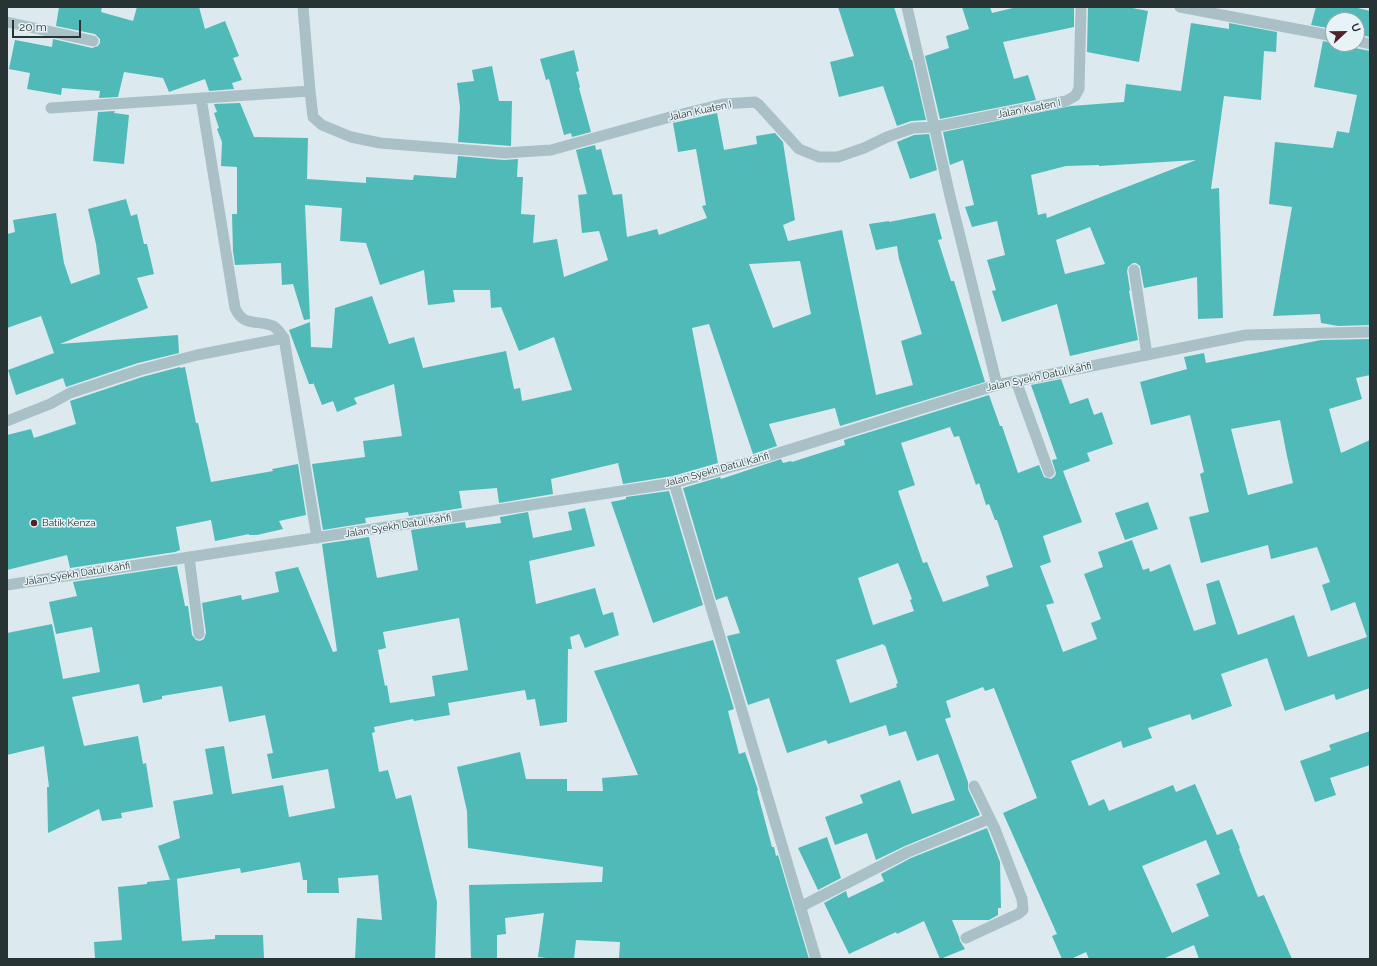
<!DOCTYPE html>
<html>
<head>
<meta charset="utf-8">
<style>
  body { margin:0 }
  #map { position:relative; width:1377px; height:966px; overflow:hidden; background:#dceaef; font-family:Raleway,sans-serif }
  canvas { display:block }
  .frame { position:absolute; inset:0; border:8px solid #283334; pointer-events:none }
  .north { position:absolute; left:1325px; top:12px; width:40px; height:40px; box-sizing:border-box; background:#e8f3f7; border:1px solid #9ba6a9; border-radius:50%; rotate:68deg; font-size:11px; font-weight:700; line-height:16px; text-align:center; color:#283334 }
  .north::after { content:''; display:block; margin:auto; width:14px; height:18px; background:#51222b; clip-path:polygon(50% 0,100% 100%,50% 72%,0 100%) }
  .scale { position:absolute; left:12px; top:20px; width:69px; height:18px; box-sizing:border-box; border:2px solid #283334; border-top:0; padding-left:5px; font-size:12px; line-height:14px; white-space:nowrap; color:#283334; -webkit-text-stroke:3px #e8f3f7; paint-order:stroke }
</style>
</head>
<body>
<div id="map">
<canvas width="1377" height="966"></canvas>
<div class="frame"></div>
<div class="north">U</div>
<div class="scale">20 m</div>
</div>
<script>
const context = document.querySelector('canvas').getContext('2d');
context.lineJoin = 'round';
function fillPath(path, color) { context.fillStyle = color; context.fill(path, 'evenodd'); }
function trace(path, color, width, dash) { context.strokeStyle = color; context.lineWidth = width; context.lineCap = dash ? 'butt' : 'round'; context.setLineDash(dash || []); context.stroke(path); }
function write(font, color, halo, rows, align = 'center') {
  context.font = font + ' Raleway,sans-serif'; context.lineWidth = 3; context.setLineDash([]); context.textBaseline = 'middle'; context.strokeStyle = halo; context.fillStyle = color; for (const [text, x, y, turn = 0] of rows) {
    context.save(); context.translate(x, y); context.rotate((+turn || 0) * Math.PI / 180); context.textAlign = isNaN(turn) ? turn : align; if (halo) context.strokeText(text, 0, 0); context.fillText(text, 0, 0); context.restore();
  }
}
const building = new Path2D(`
  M59 7H102L101 12 133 21 137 7H199L205 29 225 21 239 56 233 58 242 80 232 83 234 89 209 91 205 79 169 92 163 78 124 72 118 97 99 98 100 91 62 88 61 95 27 89 30 73 9 69 15 40 52 47 53 39 92 48 98 46 100 43V39L95 34 56 26Z
  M838 7H894L911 60H912L926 120 911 121 897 126 883 86 839 97 830 62 854 56Z
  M962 7H990L992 13 1017 7H1074V27L1003 42 1014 79 1028 75 1036 100 940 119 925 56 949 48 946 36 969 29Z
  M1088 7H1127L1148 11 1139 62 1087 52Z
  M1316 7H1354L1370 11V37L1357 34V20H1333V29L1311 25Z
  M1191 23 1229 29V23L1277 32 1276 52 1264 51 1261 100 1224 96 1211 189 1219 188 1223 318 1198 319 1197 277 1144 288 1140 266 1136 263H1133L1128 267 1127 271 1130 290 1129 291 1138 340 1070 356 1057 304 1002 322 992 291 996 290 987 260 1005 255 997 221 972 227 965 207 974 205 963 160 950 165 943 132 1071 106 1124 102 1126 84 1181 91ZM1196 160 1047 218 1046 213 1038 215 1031 175 1066 166 1099 165V166ZM1090 227 1105 264 1065 274 1056 240Z
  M1323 41 1333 43V44H1351L1355 48 1370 51V325L1338 326 1321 323 1320 314 1273 316 1292 207 1269 204 1275 142 1333 148 1337 131 1349 133 1357 95 1314 87Z
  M574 50 579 71 576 72 580 87 579 88 591 132 572 137 571 133 564 135 549 79 546 80 540 59Z
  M492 66 499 101H512L511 146 458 142 460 107 457 83 474 81 472 70Z
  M240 103 254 137 308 138 307 179 366 183V177L413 180 414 175 456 178 458 156 504 160 518 159 517 177H523L521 214 535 215 533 243 557 239 564 277 608 260 599 231 582 233 578 195 587 194 576 150 595 145 596 150 601 149 613 195 622 194 627 237 657 229 659 235 707 218 702 206 706 205 696 149 678 152 673 123 717 113 724 150 757 144 756 136 775 133 783 142 795 220 783 225 788 241 842 230 876 395 913 385 901 341 922 334 899 259 897 246 876 250 869 224 889 221V222L935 213 942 239 938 240 951 281H954L985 382 840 426 835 408 769 424 777 446 753 454 709 324 692 328 718 463 673 476 623 484 618 463 551 479 553 494 499 503 497 488 459 491 462 508 409 516 408 512 365 518 366 523 323 530 312 464 365 457 363 441 402 436 394 384 354 398 357 404 337 412 333 401 322 405 313 382V384H309L289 330 310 322 311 347 332 348 335 308 372 296 389 344 414 337 423 368 506 351 514 389 520 388 522 401 572 390 554 337 519 351 501 307 491 308 490 290H453L455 302 428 305 424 270 380 285 366 243 340 241 342 208 305 205 310 319 304 320 293 284 282 285 281 263 235 265 233 251 232 214H237V167L221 166 222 142 217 129 219 128 214 113 217 112 214 104ZM800 261 811 314 773 328 749 264Z
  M115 111 114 113 129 115 124 164 93 161 98 112Z
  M929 134 937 170 910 179 897 142 914 135Z
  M126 199 131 216 137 214 144 244H147L154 274 137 278 148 308 60 344 178 335 179 353 138 363 66 387 63 378 16 395 8 370 54 353 41 316 7 328V234L15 232 13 220 56 213 64 263 71 284 100 274 96 244 88 209Z
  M1370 339V375L1356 378 1362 399 1329 409 1341 453 1370 440V688L1336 700 1334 694 1285 711 1267 658 1221 674 1232 706 1192 720 1190 714 1148 728 1152 738 1123 748 1121 741 1071 761 1089 806 1104 799 1109 811 1173 785 1176 792 1195 784 1217 835 1232 829 1240 848 1239 849 1258 897 1264 895 1292 959H1199L1194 945 1163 959H1089L1086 952 1071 959H1062L1052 936 1057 934 1003 813 1037 798 994 688 985 691 983 687 946 701 951 717 945 719 968 782V789L980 815 905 846 876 860 867 833 835 845 825 817 863 803 860 795 900 780 912 814 955 800 938 754 917 761 906 731 889 736 886 725 828 744 826 740 787 753 769 698 748 705 727 636 740 633 727 596 716 600 683 488 720 477 721 479 781 459 783 463 791 461 792 462 845 445 844 440 989 395 1000 426H1002L1018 473 1039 465 1044 477 1051 479 1055 476 1056 473 1052 460 1057 459 1031 385 1061 379 1070 404 1088 398 1094 415 1102 412 1113 444 1087 453 1090 461 1063 471 1082 522 1043 536 1051 562 1040 566 1054 603 1046 605 1063 652 1097 639 1091 623 1101 619 1084 574 1103 567 1098 552 1132 540 1143 570 1149 568 1150 572 1170 564 1194 631 1216 624 1206 584 1219 580 1238 635 1294 615 1308 657 1367 637 1355 602 1331 611 1322 585 1330 582 1317 547 1271 559 1268 545 1201 563 1189 517 1209 512 1200 474 1204 472 1190 415 1151 425 1140 382 1187 369 1184 357 1204 353 1206 363 1321 340ZM1280 420 1287 456 1293 483 1248 495 1231 429ZM950 427 954 437 959 436 976 485 979 483 986 505 989 504 995 520H997L1013 567 986 576 989 586 943 602 927 562 923 563 898 491 915 485 901 443ZM898 563 912 599 910 600 914 611 873 625 858 578ZM883 644 884 646 885 645 898 683 896 684 897 687 850 703 836 660ZM1206 840 1220 874 1196 884 1209 916 1172 933 1142 866Z
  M180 367V368L185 367 196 423H198L211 482 273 471 272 469 298 464 306 515 279 521 283 529 257 535H249V534L215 541 211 520 176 527 180 550 175 552 70 568 67 555 7 570V435L31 429 34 438 76 424 70 401 142 377Z
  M669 491 703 605 653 623 611 502 626 499V497Z
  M1148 502 1158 529 1125 540 1115 513Z
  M585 508 595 546 529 561 536 604 595 588 603 615 613 612 619 635 585 648 579 634 570 637 572 649H568L567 722 540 726 535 699 527 700 525 690 448 703 450 715 414 721 413 719 374 727 375 732 372 733 379 772 388 770 396 799 411 795 437 902 435 959H355L357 918 382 920 378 875 338 878 339 893H307V880H303L300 862 241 873 240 868 170 880 158 846 180 838 173 801 213 794 205 749 224 746 232 794 283 785 289 817 335 808 328 769 272 779 267 754 273 753 265 715 229 722 222 686 162 696V699L143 703 139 684 72 697 84 746 138 736 143 764 146 763 153 807 121 813 122 818 102 821 99 809 48 833 47 787H49L44 746 7 755V633L52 624 63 679 100 672 92 627 56 634 49 602 77 596 73 582 177 566 185 606H188L192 635 196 640 200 641 204 639 206 633 202 603 241 595 242 600 279 592 275 572 298 567 333 652 337 651 322 544 369 537 377 578 418 570 411 530 465 522 466 528 501 523 500 517 528 512 533 538 572 530 568 512ZM459 618 468 670 432 676 435 696 390 703 387 685 385 686 378 650 386 648 383 632Z
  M713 640 734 709 728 711 739 754 745 752 758 790 757 791 772 847H774L776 856 778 855 809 959H619L620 942 576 940 574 959H555L538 957 544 913 505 918 506 934 497 935V959H471L469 885 602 882 603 867 468 848 467 811 457 767 520 752 526 779H567V791H603L602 778 638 775 594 671Z
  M1370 731V765L1330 778 1336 795 1315 802 1300 761 1331 750 1329 745Z
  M987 828 1000 862 1001 908H998V915L989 920H952L959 937 960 941 965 949 940 959 924 921 897 934 896 932 849 954 824 903 846 891 848 898 884 881 881 874 911 858Z
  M827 837 841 878 818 890 798 848Z
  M177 879 182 941 215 939V935H263L264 959H95L94 942 122 940 118 887 147 884V882Z`);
const service = new Path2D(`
  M189 557 199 634`);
const minor = new Path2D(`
  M303 7 310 91 313 117 322 125 351 137 380 143 505 153 551 150 670 117 723 104 755 102 759 105 799 149 819 157H838L864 148 887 137 913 128 934 127 1066 101 1075 96 1079 89 1081 7
  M907 7 950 196 997 385
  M1180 7 1333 36
  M7 22 93 41
  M1357 41 1370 44
  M201 98 235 308C244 328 257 319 273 326 278 329 281 334 284 338L317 538
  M51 108 310 91
  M1134 270 1147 355
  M1016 381 1049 472
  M7 421 50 404 70 393 140 370 197 355 284 338
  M674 483 816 959
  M800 907 908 852 989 819
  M966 938 1018 914 1023 910 1022 899 995 829 974 786`);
const tertiary = new Path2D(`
  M7 585 674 483 756 460 997 385 1246 335 1370 332`);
const markers = [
  [34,523,4,"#51222b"]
];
const streetNames = [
  ["Jalan Kuaten I",1029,109,-11],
  ["Jalan Kuaten I",700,111,-12],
  ["Jalan Syekh Datul Kahfi",1039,377,-12],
  ["Jalan Syekh Datul Kahfi",717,470,-15],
  ["Jalan Syekh Datul Kahfi",398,526,-9],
  ["Jalan Syekh Datul Kahfi",77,574,-9]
];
const poiNames = [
  ["Batik Kenza",42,523]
];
fillPath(building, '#4fbab8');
trace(service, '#a9c0c6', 11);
trace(minor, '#a9c0c6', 11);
trace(tertiary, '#a9c0c6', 11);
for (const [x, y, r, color] of markers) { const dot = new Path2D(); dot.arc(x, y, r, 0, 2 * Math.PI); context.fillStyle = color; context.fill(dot); trace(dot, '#e8f3f7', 1.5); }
write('10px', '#283334', '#e8f3f7', streetNames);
write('10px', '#283334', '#e8f3f7', poiNames, 'left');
</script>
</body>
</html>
